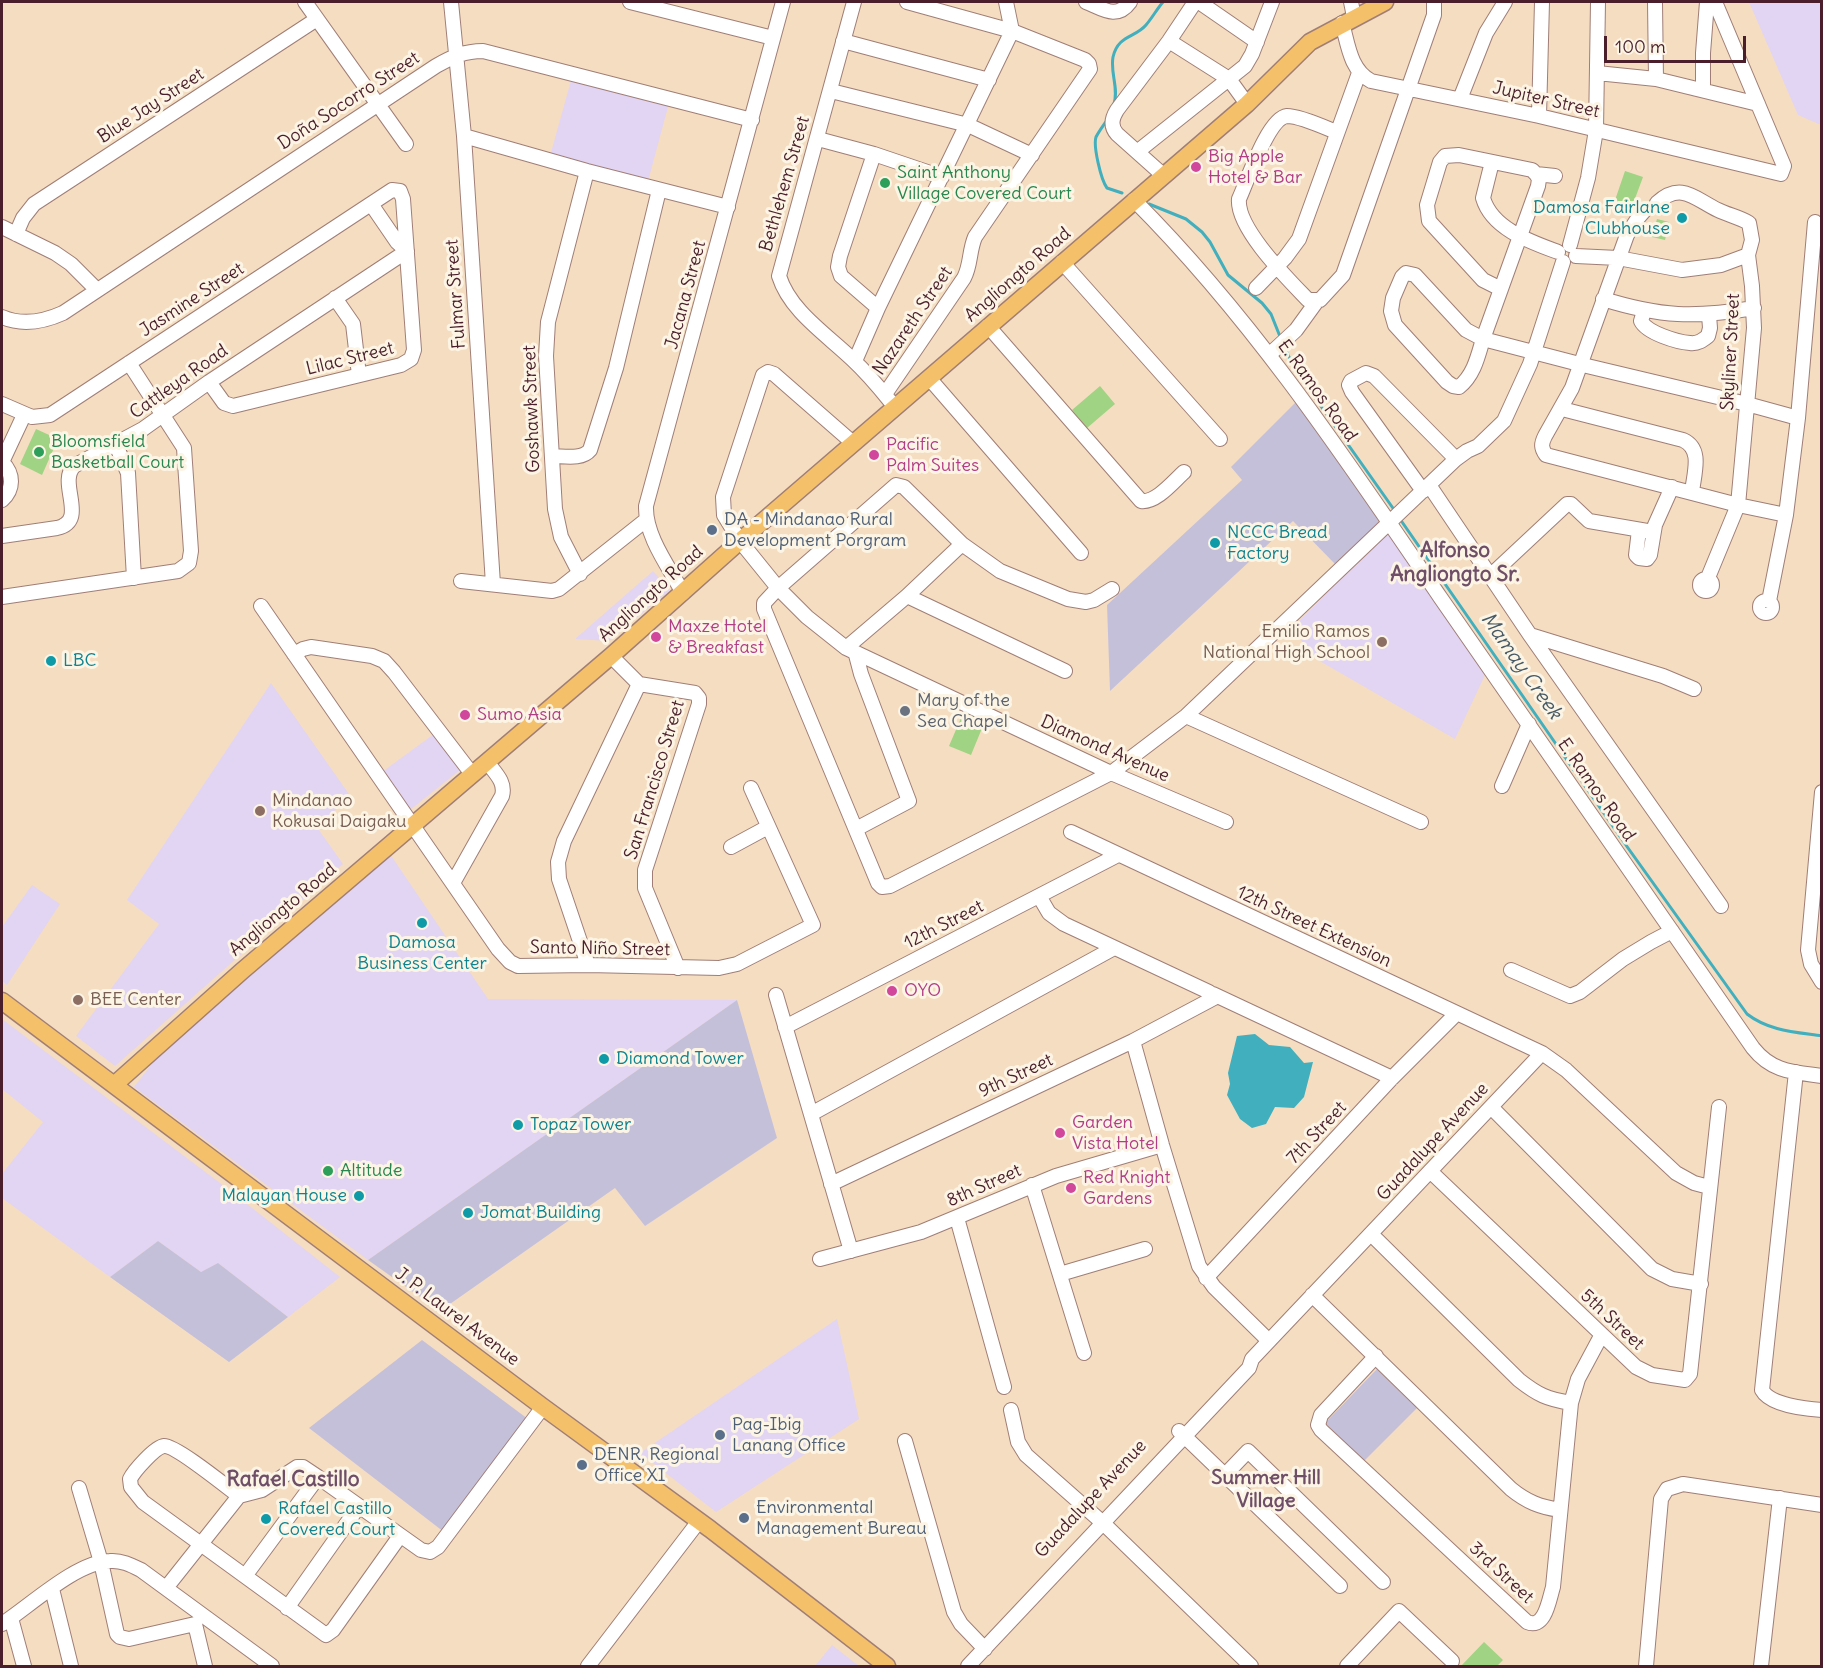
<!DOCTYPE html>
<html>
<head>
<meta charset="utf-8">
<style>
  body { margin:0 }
  #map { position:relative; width:1823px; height:1668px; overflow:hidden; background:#f5ddc1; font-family:Delius,sans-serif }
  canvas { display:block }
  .frame { position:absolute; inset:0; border:3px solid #4a1f2b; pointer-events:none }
  .scale { position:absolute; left:1604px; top:36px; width:142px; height:27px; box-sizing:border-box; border:3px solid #4a1f2b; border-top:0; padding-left:8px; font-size:18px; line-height:21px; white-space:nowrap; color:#4a1f2b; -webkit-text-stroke:4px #fcf5e5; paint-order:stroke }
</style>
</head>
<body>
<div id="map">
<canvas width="1823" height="1668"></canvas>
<div class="frame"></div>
<div class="scale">100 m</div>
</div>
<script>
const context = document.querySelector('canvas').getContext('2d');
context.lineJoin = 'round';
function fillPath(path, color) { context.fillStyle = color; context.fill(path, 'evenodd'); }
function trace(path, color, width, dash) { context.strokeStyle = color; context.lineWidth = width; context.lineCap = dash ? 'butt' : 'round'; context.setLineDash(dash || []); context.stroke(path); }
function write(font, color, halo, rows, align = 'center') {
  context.font = font + ' Delius,sans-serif'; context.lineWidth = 6; context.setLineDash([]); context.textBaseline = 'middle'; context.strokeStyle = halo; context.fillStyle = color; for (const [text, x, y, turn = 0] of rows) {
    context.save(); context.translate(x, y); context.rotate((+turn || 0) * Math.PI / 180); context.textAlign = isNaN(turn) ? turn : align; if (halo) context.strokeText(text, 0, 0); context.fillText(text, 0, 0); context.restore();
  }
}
const built = new Path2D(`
  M1749 2H1821V125L1798 115Z
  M572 77 669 103 648 181 550 156Z
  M1389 532 1485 675 1455 739 1311 656 1293 627Z
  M653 571 670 590 609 641 575 639Z
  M271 683 351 797 316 826 343 864 115 1066 76 1036 159 924 127 900Z
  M434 734 460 770 410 810 382 772Z
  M390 854 488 999 737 1000 368 1260 134 1087 165 1047Z
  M32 885 60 904 7 985 2 981V927Z
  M2 1019 228 1189 340 1277 288 1317 218 1263 201 1272 158 1241 110 1277 2 1198V1174L43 1122 2 1089Z
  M837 1319 859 1419 716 1512 640 1453Z
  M832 1645 859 1666H815Z`);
const industrial = new Path2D(`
  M1297 401 1382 521 1335 564 1293 521 1110 691 1107 605 1242 480 1231 467Z
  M737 1000 777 1138 645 1226 615 1188 440 1311 368 1260Z
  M158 1241 201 1272 218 1263 288 1317 229 1362 110 1277Z
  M422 1340 528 1419 444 1532 309 1428Z
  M1377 1369 1417 1408 1364 1461 1325 1423Z`);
const green = new Path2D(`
  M1625 171 1643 177 1630 212 1613 206Z
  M1657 219 1669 222 1665 240 1652 237Z
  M1100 386 1115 404 1087 428 1072 410Z
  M36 429 58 439 42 475 20 464Z
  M964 711 985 721 971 755 949 746Z
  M1484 1642 1503 1660 1497 1666H1461Z`);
const water = new Path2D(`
  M1255 1034 1269 1045 1290 1047 1304 1063 1313 1062 1304 1097 1294 1108 1275 1107 1266 1124 1252 1128 1240 1119 1227 1095 1230 1084 1228 1073 1237 1036Z`);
const stream = new Path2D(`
  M1114 104C1119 88 1110 73 1113 57 1118 35 1135 38 1146 25 1152 18 1157 9 1163 2
  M1107 120C1103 126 1099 131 1096 137 1093 146 1101 180 1107 188L1122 193
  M1149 204 1186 219 1202 232 1210 242 1228 275 1262 303 1271 314 1281 339
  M1285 348 1294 368 1395 511
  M1400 519 1628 848 1747 1014C1769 1031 1795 1032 1822 1036`);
const minor = new Path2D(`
  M305 2 406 144
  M451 2 464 136 493 584
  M630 2 773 38
  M854 2 779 276C790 311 826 334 852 359 866 372 878 386 890 401
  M1006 2 1012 31
  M1086 2C1103 9 1117 20 1130 2
  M1199 2 1257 42
  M1351 2 1354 17
  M1655 2 1656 79
  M1342 23C1348 44 1350 70 1371 81L1539 116 1781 174 1784 166 1715 2
  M843 41 989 80
  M1169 41 1229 79 1247 104
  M1597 73 1656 79 1758 104
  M1703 90V53L1707 2
  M831 91 968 125 1032 155
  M1460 99 1486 33 1505 2
  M1539 116 1542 2
  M1336 132C1324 127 1300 116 1287 116 1268 118 1247 182 1239 199 1236 228 1288 279 1308 300H1320L1343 275 1434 15V2
  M464 136 587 171 728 207
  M818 139 874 154 942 177
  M1137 152 1245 66 1252 54 1272 2
  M874 154 840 256 838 267 841 276 878 308
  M1492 162 1483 198C1492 229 1531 242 1558 252
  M1536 174 1539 179 1538 186 1483 339C1478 356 1474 375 1459 387L1453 386 1447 382 1395 325 1391 311 1393 298 1402 277 1406 273 1415 275 1466 330 1483 339 1587 366 1747 404 1798 418
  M1163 175 1117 134C1110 126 1112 118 1117 110L1169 41 1195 2
  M1134 200C1253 319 1346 459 1440 597 1544 747 1649 898 1753 1048 1772 1072 1793 1072 1822 1076
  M1657 203C1681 181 1695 199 1718 210 1728 215 1739 217 1749 223L1752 240 1748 255 1752 286 1754 328 1738 505 1707 580
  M1645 210 1638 218 1627 235 1572 388 1545 436C1541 444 1541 448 1546 455L1738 505 1786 515
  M2 227 55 253 71 264 96 289
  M16 234 23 218 34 204 317 19
  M1570 245 1588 178 1596 130 1598 2
  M1576 256 1618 258 1682 270 1721 265 1748 255
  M1062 262 1220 439
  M1256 288 1285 258 1299 239 1359 73
  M1501 289 1483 280 1429 221 1427 205 1440 162 1445 156 1459 155 1532 170 1536 174 1555 176
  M335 298 353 324 359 375
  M1603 299C1661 317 1694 318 1754 308
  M1644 311 1641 321C1647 333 1677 342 1690 343 1698 344 1703 340 1708 336L1710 328 1709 315
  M2 317C23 326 43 322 63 313L436 66C452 57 464 51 483 51L752 120
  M988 326 1141 501C1156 503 1173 482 1184 472
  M1269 355 1296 330 1317 301
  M855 361 878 308 1012 31
  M929 378 1081 553
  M885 394 964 278C971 265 969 251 975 237L1090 69 1089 64 1085 60 1012 31 907 2
  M2 404 32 417 50 415 392 190 400 191 403 199 414 350 411 359 401 365 233 406 224 403 209 382
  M1562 409 1683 440C1703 449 1694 473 1692 492
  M853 443 774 374 768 372 763 375 723 497 724 515 740 541 778 588 807 617 846 648 1111 773 1226 822
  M116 445 128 473 134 578
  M552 456C564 456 582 460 590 450L616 368 659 190
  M2 462 24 415
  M2 462C14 474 14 489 2 500
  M1429 485 1530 635 1721 906
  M1423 491 1352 392 1349 385 1351 381 1366 373 1374 376 1456 459
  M1639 530 1636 555 1639 558 1647 559 1650 555 1655 525 1672 487
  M2 536 57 528C89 521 57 483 74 466L143 429 209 382 407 251 397 242 371 204
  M580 574 561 537 555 509 546 356 548 322 587 171
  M1490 576 1567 504H1571L1589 521 1653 532
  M1700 585a6 6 0 1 1 12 0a6 6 0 1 1-12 0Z
  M461 581 552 591 559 589 646 520
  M1112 589 1094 600 1086 602 1068 599 1000 571 962 544 904 487 896 485 778 588 764 603V609L878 883 882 887 890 886 1111 773 1186 716 1456 459 1467 451 1478 446 1504 421 1530 364 1563 262
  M683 593C669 567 645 536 646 506L783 2
  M907 596 1065 671
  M2 597 178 571 189 563 191 551 184 448 129 363
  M1760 607a6 6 0 1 1 12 0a6 6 0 1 1-12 0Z
  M1769 601 1786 515 1798 418 1815 222
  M261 606 498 949 510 962 518 966 588 965 719 968 737 964 813 925 751 788
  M1530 635 1663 676 1694 689
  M846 648 907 596 962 544
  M294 654 303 649 311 647 372 656 384 661 394 672 472 774
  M856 655 861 674 909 801 856 829
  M611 656 639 684 695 693 699 698V704L645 870V888L678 968
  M1186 716 1421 822
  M1502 786 1529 724
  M1822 792 1808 950 1811 964 1822 982
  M1071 832 1542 1053 1566 1070 1676 1173 1694 1183 1709 1187
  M731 847 768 827
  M453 883 502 796C506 782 495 773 487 762
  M588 965 559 879 558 862 564 841 639 684
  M1511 970 1570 996 1580 992 1623 959 1651 942 1672 931
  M1213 994 1392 1078
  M776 995 851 1251
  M785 1027 1118 855
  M1133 1041 1162 1145 1199 1266 1214 1287 1269 1341
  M1796 1072 1762 1390C1770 1405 1806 1409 1822 1410
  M1491 1107 1652 1269 1672 1279 1701 1284
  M811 1114 1114 948
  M1430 1171 1636 1367 1652 1375 1685 1380 1690 1374 1719 1107
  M831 1184 1133 1041 1214 998 1209 992 1064 924 1049 913 1039 896
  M1032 1185 1084 1353
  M957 1218 1004 1387
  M1371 1234 1519 1380C1538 1395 1547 1399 1571 1403
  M820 1259 921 1232 1056 1176 1162 1145
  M1060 1274 1145 1249
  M1206 1278 1392 1078 1456 1014
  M1312 1295 1511 1489C1527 1502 1540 1507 1560 1510
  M1376 1356 1321 1415 1318 1425 1321 1430 1527 1622C1545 1630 1549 1600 1553 1587L1571 1403 1578 1379 1601 1336
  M1011 1410 1018 1442 1026 1455 1103 1523 1251 1666
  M1179 1431 1340 1586
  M905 1441 954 1612 961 1624 985 1649
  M1225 1475 1248 1451 1383 1582
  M79 1488 101 1562 117 1634 120 1637 129 1639 195 1624
  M239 1496C227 1487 175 1445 164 1446 155 1447 134 1471 130 1479L131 1487 143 1502 326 1635 333 1630 400 1536
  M245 1576 318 1477
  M166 1588 239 1496 262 1490 297 1467H303L318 1477 421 1550 430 1552 438 1547 543 1407
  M52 1589 71 1666
  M287 1608 359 1506
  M11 1618 24 1666
  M2 1624C30 1606 76 1562 110 1561 121 1560 131 1565 141 1570L272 1666
  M195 1624 205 1666
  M588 1666 699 1521
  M968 1666 1249 1368 1252 1359 1269 1341 1542 1053
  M1347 1666 1399 1611 1452 1661
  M1646 1666 1661 1499 1667 1489 1683 1484 1822 1505
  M1761 1666 1780 1498`);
const major = new Path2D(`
  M2 1001 543 1407 710 1529 887 1666
  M114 1085 242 971 611 656 740 541 1247 104 1310 42 1385 2`);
const markers = [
  [1196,167,6,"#d1479c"],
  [885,183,6,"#2e9e5b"],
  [1682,218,6,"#0f9aa8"],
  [39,452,6,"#2e9e5b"],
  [874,455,6,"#d1479c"],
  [712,530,6,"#5c6f8a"],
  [1215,543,6,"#0f9aa8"],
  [656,637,6,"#d1479c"],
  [1382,642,6,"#8d6e63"],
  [51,661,6,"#0f9aa8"],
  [905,711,6,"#6b7280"],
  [465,715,6,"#d1479c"],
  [260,811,6,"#8d6e63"],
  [422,923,6,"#0f9aa8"],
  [892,991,6,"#d1479c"],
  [78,1000,6,"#8d6e63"],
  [604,1059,6,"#0f9aa8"],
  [518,1125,6,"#0f9aa8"],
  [1060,1133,6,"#d1479c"],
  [328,1171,6,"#2e9e5b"],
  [1071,1188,6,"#d1479c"],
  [359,1196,6,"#0f9aa8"],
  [468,1213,6,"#0f9aa8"],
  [720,1435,6,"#5c6f8a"],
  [582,1465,6,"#5c6f8a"],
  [744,1518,6,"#5c6f8a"],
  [266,1519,6,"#0f9aa8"]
];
const streetNames = [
  ["Jupiter Street",1546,100,13],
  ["Doña Socorro Street",349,101,-33],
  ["Blue Jay Street",151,106,-33],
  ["Bethlehem Street",785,184,-74],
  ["Angliongto Road",1018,275,-41],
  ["Fulmar Street",456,294,-94],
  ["Jacana Street",686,295,-75],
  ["Jasmine Street",192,300,-33],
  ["Nazareth Street",913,321,-56],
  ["Skyliner Street",1731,352,-87],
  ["Lilac Street",350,359,-14],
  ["Cattleya Road",179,382,-35],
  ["E. Ramos Road",1317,391,54],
  ["Goshawk Street",532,409,-92],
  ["Angliongto Road",651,594,-42],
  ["Diamond Avenue",1105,749,24],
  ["San Francisco Street",655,780,-73],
  ["E. Ramos Road",1596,790,55],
  ["Angliongto Road",283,910,-40],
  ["12th Street",944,925,-27],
  ["12th Street Extension",1314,927,25],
  ["Santo Niño Street",600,949,1],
  ["9th Street",1016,1076,-25],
  ["7th Street",1317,1133,-47],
  ["Guadalupe Avenue",1433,1142,-47],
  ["8th Street",984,1186,-24],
  ["J. P. Laurel Avenue",457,1317,37],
  ["5th Street",1612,1320,43],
  ["Guadalupe Avenue",1091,1499,-47],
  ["3rd Street",1501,1573,43]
];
const hotelNames = [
  ["Big Apple",1208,157],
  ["Hotel & Bar",1208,178],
  ["Pacific",886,445],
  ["Palm Suites",886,466],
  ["Maxze Hotel",668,627],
  ["& Breakfast",668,648],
  ["Sumo Asia",477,715],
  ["OYO",904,991],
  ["Garden",1072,1123],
  ["Vista Hotel",1072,1144],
  ["Red Knight",1083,1178],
  ["Gardens",1083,1199]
];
const leisureNames = [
  ["Saint Anthony",897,173],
  ["Village Covered Court",897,194],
  ["Bloomsfield",51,442],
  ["Basketball Court",51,463],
  ["Altitude",340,1171]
];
const cultureNames = [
  ["Damosa Fairlane",1670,208,"right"],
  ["Clubhouse",1670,229,"right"],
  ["NCCC Bread",1227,533],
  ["Factory",1227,554],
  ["LBC",63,661],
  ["Damosa",422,943,"center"],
  ["Business Center",422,964,"center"],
  ["Diamond Tower",616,1059],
  ["Topaz Tower",530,1125],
  ["Malayan House",347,1196,"right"],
  ["Jomat Building",480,1213],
  ["Rafael Castillo",278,1509],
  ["Covered Court",278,1530]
];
const serviceNames = [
  ["DA - Mindanao Rural",724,520],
  ["Development Porgram",724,541],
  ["Pag-Ibig",732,1425],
  ["Lanang Office",732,1446],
  ["DENR, Regional",594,1455],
  ["Office XI",594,1476],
  ["Environmental",756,1508],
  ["Management Bureau",756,1529]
];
const educationNames = [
  ["Emilio Ramos",1370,632,"right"],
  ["National High School",1370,653,"right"],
  ["Mindanao",272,801],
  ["Kokusai Daigaku",272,822],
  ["BEE Center",90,1000]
];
const worshipNames = [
  ["Mary of the",917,701],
  ["Sea Chapel",917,722]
];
const waterNames = [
  ["Mamay Creek",1521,666,55]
];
const neighbourhoodNames = [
  ["Summer Hill",1266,1478],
  ["Village",1266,1501]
];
const quarterNames = [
  ["Alfonso",1455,551],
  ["Angliongto Sr.",1455,575],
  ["Rafael Castillo",293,1480]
];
fillPath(built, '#e2d4f3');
fillPath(industrial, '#c5c0da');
fillPath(green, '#a0d383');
fillPath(water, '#41afbd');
trace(stream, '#41afbd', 3);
trace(minor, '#a07e76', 16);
trace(major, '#a07e76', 19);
trace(minor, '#fff', 14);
trace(major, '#f4c16a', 16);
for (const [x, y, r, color] of markers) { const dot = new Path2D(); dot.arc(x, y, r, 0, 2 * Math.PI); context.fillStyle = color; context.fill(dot); trace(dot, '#fcf5e5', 2); }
write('18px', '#4a1f2b', '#fcf5e5', streetNames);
write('18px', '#b23c85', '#fcf5e5', hotelNames, 'left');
write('18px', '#27864d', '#fcf5e5', leisureNames, 'left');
write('18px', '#0d838f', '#fcf5e5', cultureNames, 'left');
write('18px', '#4e5e75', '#fcf5e5', serviceNames, 'left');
write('18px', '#785e54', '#fcf5e5', educationNames, 'left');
write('18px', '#5b616d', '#fcf5e5', worshipNames, 'left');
write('italic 20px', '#465965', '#fcf5e5', waterNames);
write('bold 20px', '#6f4f68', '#fcf5e5', neighbourhoodNames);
write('bold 21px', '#6f4f68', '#fcf5e5', quarterNames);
</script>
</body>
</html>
